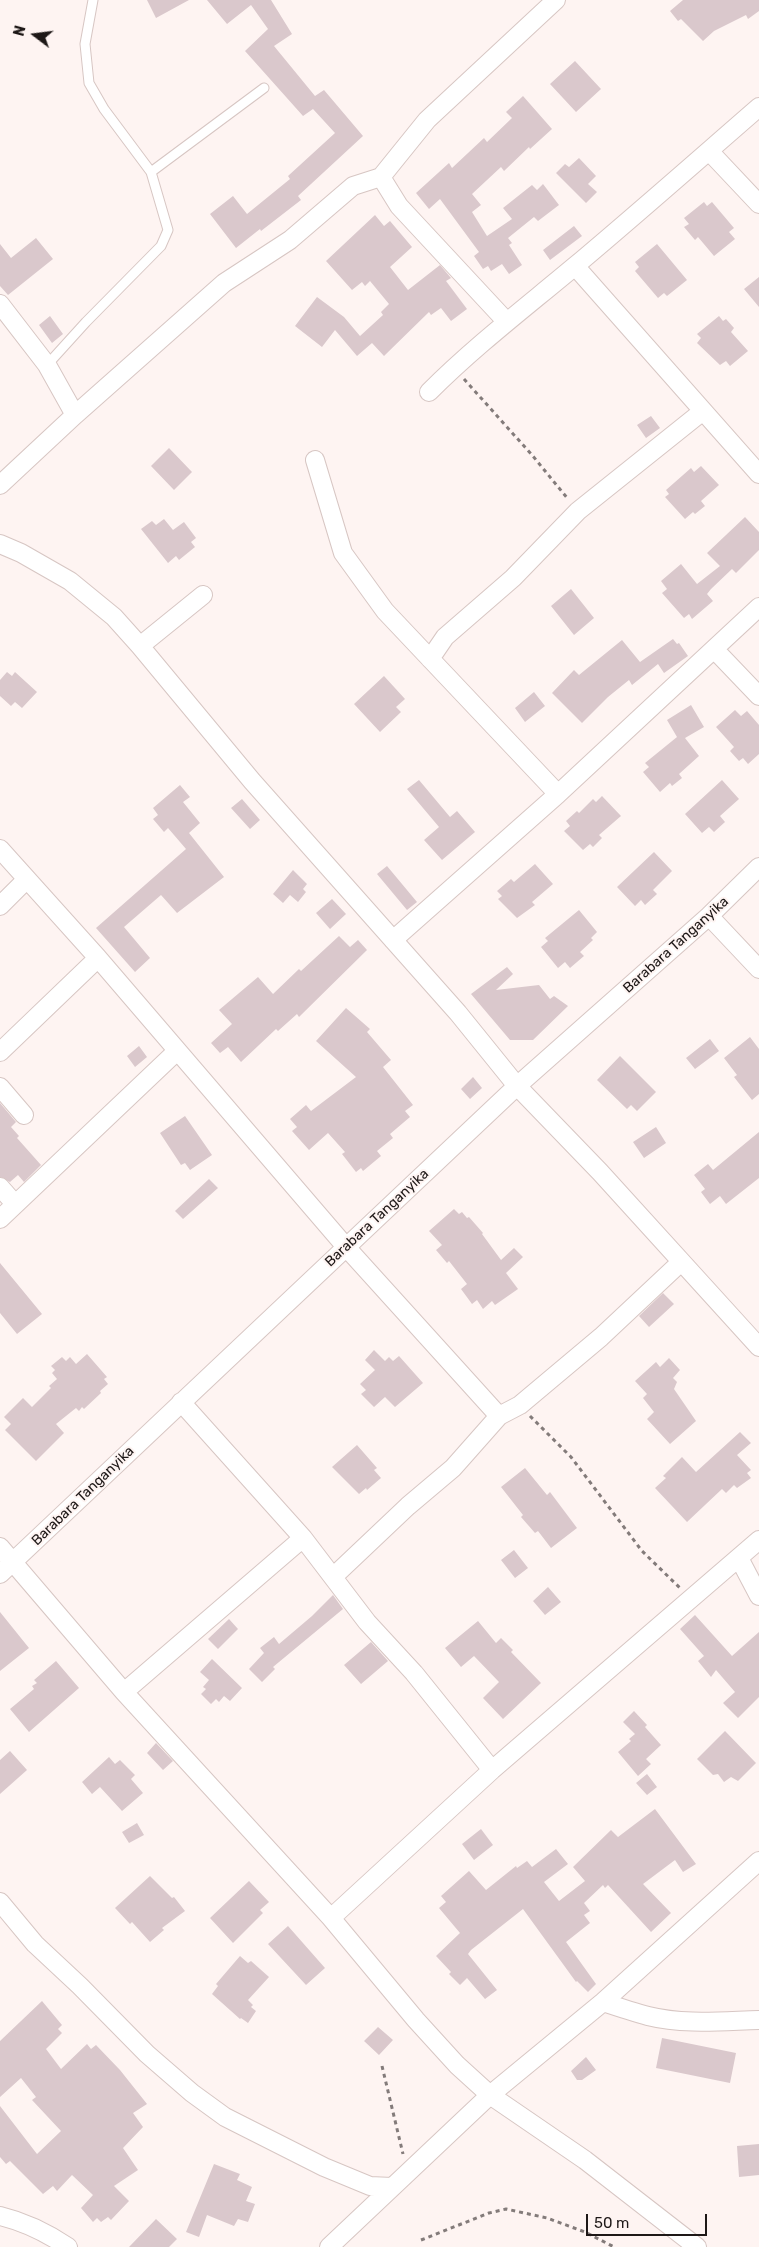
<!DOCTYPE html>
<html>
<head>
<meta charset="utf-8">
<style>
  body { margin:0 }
  #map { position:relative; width:759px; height:2247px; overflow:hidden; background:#fef4f2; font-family:Rubik,sans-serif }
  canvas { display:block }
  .north { position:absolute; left:10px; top:10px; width:50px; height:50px; -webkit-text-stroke:4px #fef4f2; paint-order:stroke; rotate:285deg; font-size:14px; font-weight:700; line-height:20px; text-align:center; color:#1e1817 }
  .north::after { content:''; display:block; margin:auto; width:18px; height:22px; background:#1e1817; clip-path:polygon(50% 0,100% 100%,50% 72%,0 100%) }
  .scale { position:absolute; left:586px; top:2214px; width:121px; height:22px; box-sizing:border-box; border:2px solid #1e1817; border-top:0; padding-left:6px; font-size:15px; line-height:18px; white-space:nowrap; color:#1e1817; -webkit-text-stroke:4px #fef4f2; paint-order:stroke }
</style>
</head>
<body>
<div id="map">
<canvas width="759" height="2247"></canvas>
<div class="north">N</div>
<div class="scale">50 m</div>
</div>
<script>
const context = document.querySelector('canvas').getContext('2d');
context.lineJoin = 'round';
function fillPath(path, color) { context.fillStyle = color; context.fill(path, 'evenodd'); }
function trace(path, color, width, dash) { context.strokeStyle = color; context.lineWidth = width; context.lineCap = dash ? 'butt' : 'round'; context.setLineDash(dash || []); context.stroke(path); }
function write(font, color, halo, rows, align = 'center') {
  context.font = font + ' Rubik,sans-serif'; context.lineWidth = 4; context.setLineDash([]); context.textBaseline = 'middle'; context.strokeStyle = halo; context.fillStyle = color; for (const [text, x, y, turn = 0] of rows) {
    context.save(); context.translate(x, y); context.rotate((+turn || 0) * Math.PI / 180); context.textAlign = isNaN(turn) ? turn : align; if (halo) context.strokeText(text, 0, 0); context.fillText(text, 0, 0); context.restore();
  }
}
const building = new Path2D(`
  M147 0H189L156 18Z
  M207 0H271L292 34 274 46 315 96 324 90 363 136 298 196 301 200 261 231 260 229 236 248 210 214 233 196 247 214 290 179 288 176 335 133 313 109 303 116 245 51 268 29 251 5 227 24Z
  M683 0H759V11L748 19 746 15 714 31 703 41 681 19 678 21 670 11Z
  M575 61 601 89 576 112 550 84Z
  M523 96 552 129 530 149 529 147 504 171 501 167 472 194 481 205 472 212 487 236 512 219 503 208 532 185 537 190 543 184 559 205 538 221 534 217 508 238 512 243 509 245 522 265 509 274 502 264 491 271 488 266 483 269 474 256 479 252 440 199 429 209 416 193 449 163 452 168 484 138 487 142 512 118 506 112Z
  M579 158 596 176 588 184 597 192 586 203 556 173 565 164 569 167Z
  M704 202 707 206 712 202 734 228 729 232 735 239 714 256 698 237 695 240 684 227 689 224 684 218Z
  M375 215 384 226 390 221 412 247 390 267 408 290 440 265 451 278 446 281 467 309 451 321 441 308 431 315 429 312 384 356 372 343 357 356 335 330 322 347 295 326 317 297 344 317 360 336 383 315 381 312 389 304 370 281 365 286 362 282 352 290 326 261Z
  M574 226 582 236 550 260 543 250Z
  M36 238 53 259 8 295 0 286V244L11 258Z
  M657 244 687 280 667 296 664 293 658 298 635 271 639 267 635 262Z
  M759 277V307L744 289Z
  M50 316 63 334 52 343 39 325Z
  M719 316 723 321 726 319 734 328 731 332 748 351 730 366 726 361 720 365 697 343 701 338 697 334Z
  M651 416 660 428 646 438 637 425Z
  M169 448 192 472 174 490 151 466Z
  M701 466 719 485 701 501 705 506 695 514 693 512 685 519 665 497 669 494 666 490 691 468 694 472Z
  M745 517 759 532V550L736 573 732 569 711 589 707 594 713 601 692 619 689 614 684 618 662 593 667 589 661 581 681 564 697 584 720 566 707 553Z
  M164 519 173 530 184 522 196 538 191 542 195 547 179 560 176 556 168 563 141 529 152 521 156 525Z
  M571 589 594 618 574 635 551 606Z
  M673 639 677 644 679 643 688 656 664 673 658 664 632 685 629 680 608 697 582 723 552 693 574 670 579 675 622 640 640 662Z
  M7 672 12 676 15 672 37 692 22 708 15 702 11 706 0 696V680Z
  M384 676 405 699 396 707 401 712 380 732 354 704Z
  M534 692 545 706 525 722 515 708Z
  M691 705 704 727 685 738 699 756 679 774 682 778 672 786 670 783 660 792 643 772 649 767 645 763 677 737 667 720Z
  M735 710 741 716 747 711 759 725V754L748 764 743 758 739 761 730 751 734 747 716 727Z
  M419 780 450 817 457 811 475 832 442 860 424 840 439 827 407 789Z
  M722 780 739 799 720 816 725 822 714 832 709 827 702 833 685 814Z
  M180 785 190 797 183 802 200 823 189 833 224 877 177 913 161 895 124 927 150 958 135 972 96 928 186 849 168 828 164 832 153 819 158 815 153 808Z
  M602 796 621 816 599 835 602 838 593 847 590 844 583 850 564 831 570 826 566 821 577 811 579 813 593 799 596 802Z
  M242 799 260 820 250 829 231 808Z
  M654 852 672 871 653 890 657 894 645 905 641 900 635 906 617 887Z
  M535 864 553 884 532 902 535 905 517 918 498 899 502 896 497 891 511 879 514 882Z
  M387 866 417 902 407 910 377 874Z
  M293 870 307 884 303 889 306 892 298 902 290 895 283 903 273 894Z
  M332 899 346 914 330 929 316 913Z
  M579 910 597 932 591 938 593 940 580 952 584 956 570 968 565 962 558 968 541 947 548 941 545 938Z
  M339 936 350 947 358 940 367 950 299 1017 297 1014 278 1031 276 1029 241 1062 228 1047 220 1053 211 1043 232 1024 219 1010 258 977 273 994 299 969 301 971Z
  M507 967 513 974 496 990 539 985 550 999 554 996 568 1006 533 1040H510L471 994Z
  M346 1008 370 1029 367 1032 391 1060 383 1067 413 1105 405 1111 410 1117 390 1134 393 1138 377 1151 381 1156 363 1171 361 1168 356 1172 342 1154 345 1152 328 1133 309 1150 292 1131 297 1127 290 1119 306 1105 311 1111 356 1077 316 1041Z
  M750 1037 759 1049V1094L752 1100 734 1077 737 1075 724 1058Z
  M710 1039 719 1051 695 1069 686 1058Z
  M139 1046 147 1057 135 1067 127 1056Z
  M620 1056 656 1092 637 1111 631 1105 627 1109 597 1080Z
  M473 1077 482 1088 470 1099 461 1089Z
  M0 1103 16 1122 11 1127 19 1136 17 1138 41 1165 24 1182 18 1175 10 1182 0 1177Z
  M185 1116 212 1155 190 1170 185 1163 181 1165 160 1133Z
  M656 1127 666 1143 644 1158 633 1142Z
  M759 1132V1178L726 1204 720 1196 710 1204 701 1192 705 1189 694 1175 708 1164 713 1170Z
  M209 1179 218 1188 183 1219 175 1211Z
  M454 1209 459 1214 462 1212 467 1218 469 1217 483 1233 482 1234 501 1260 514 1248 523 1257 506 1273 518 1289 495 1305 492 1301 483 1309 477 1300 472 1304 461 1289 467 1284 449 1261 447 1263 436 1250 442 1245 429 1231Z
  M0 1263 42 1314 17 1334 0 1313Z
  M663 1293 674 1304 649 1327 639 1316Z
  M374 1350 385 1361 389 1357 393 1361 399 1356 423 1383 395 1407 385 1397 374 1407 361 1394 366 1390 360 1384 375 1370 365 1360Z
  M87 1354 107 1377 104 1379 108 1384 100 1391 101 1393 84 1409 82 1407 79 1411 76 1408 56 1424 64 1433 36 1461 5 1430 11 1424 4 1417 23 1398 32 1407 51 1388 49 1386 57 1379 52 1373 55 1370 51 1366 62 1357 66 1361 70 1357 76 1364Z
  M669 1358 680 1370 673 1378 677 1382 674 1389 696 1421 670 1444 647 1419 654 1412 643 1398 647 1394 635 1381 656 1362 660 1367Z
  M740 1432 751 1443 737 1455 751 1470 747 1473 751 1478 737 1488 734 1485 726 1493 722 1489 687 1522 655 1488 666 1478 663 1476 682 1457 696 1472Z
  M357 1445 377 1468 374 1470 381 1478 367 1490 366 1488 359 1494 332 1467Z
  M525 1468 547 1495 550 1492 577 1528 551 1548 538 1531 535 1533 521 1517 523 1515 501 1487Z
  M514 1550 528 1568 515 1578 501 1560Z
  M548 1587 561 1602 545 1615 533 1601Z
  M333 1595 343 1609 273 1667 275 1669 262 1682 249 1669 264 1653 260 1648 274 1637 279 1644 312 1616Z
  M0 1612 29 1648 0 1671Z
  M695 1615 732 1656 759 1632V1697L738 1718 723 1703 735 1692 716 1670 711 1677 698 1661 704 1656 680 1629Z
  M229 1619 238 1629 218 1649 208 1639Z
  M478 1621 496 1643 501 1638 513 1650 511 1652 541 1683 503 1719 483 1698 499 1682 474 1656 461 1667 445 1648Z
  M371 1642 388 1661 361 1684 344 1665Z
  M212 1659 242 1688 230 1701 224 1696 219 1702 216 1699 211 1704 201 1694 206 1689 203 1687 209 1680 200 1672Z
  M56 1661 79 1688 29 1732 10 1709 34 1689 32 1686 37 1683 34 1680Z
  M634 1711 647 1725 645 1727 661 1745 646 1759 651 1764 638 1776 618 1752 631 1741 629 1739 635 1734 623 1722Z
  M725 1731 756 1763 738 1781 731 1777 724 1782 718 1774 713 1775 697 1759Z
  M156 1743 173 1761 163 1770 147 1753Z
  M10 1751 27 1770 0 1794V1760Z
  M109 1757 115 1764 120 1760 135 1775 131 1779 143 1793 122 1811 100 1787 92 1794 82 1782Z
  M647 1774 657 1787 647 1795 636 1783Z
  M655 1809 696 1864 683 1872 675 1860 643 1884 671 1913 651 1932 608 1885 605 1888 603 1885 584 1903 590 1911 584 1915 590 1923 566 1942 596 1984 588 1992 577 1981 576 1982 523 1909 471 1950 468 1954 497 1990 485 1999 467 1978 460 1985 449 1974 451 1972 436 1956 460 1933 439 1908 446 1902 441 1896 469 1871 486 1890 516 1866 517 1868 527 1861 532 1867 556 1849 568 1864 544 1882 559 1901 585 1881 573 1867 611 1830 618 1837Z
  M137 1823 144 1835 129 1843 122 1832Z
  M481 1829 493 1845 474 1860 462 1844Z
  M150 1876 172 1898 174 1897 185 1911 162 1928 164 1930 150 1942 132 1922 130 1924 115 1908Z
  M249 1881 269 1902 260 1910 263 1913 233 1943 210 1918Z
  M288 1926 325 1968 306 1985 268 1944Z
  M240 1956 248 1963 251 1961 269 1977 248 2000 253 2005 251 2007 256 2011 248 2023 241 2018 240 2019 212 1994 218 1986 216 1984Z
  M42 2001 62 2025 58 2029 62 2033 46 2049 61 2069 87 2044 91 2049 96 2045 120 2070 147 2104 133 2113 143 2127 123 2148 138 2170 114 2186 129 2201 111 2220 108 2217 101 2222 97 2218 93 2222 81 2208 93 2195 72 2175 57 2191 53 2186 43 2194 10 2161 6 2164 0 2157V2106L37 2154 61 2131 32 2100 36 2097 21 2078 0 2097V2041Z
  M378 2027 393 2040 379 2055 364 2041Z
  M662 2038 736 2053 730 2083 656 2068Z
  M586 2057 596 2070 582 2080H577L571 2071Z
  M759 2144V2175L739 2177 737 2146Z
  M214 2164 240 2174 237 2180 252 2187 246 2201 255 2204 248 2222 238 2219 234 2226 207 2215 199 2237 186 2232Z
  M156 2219 177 2239 169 2247H129Z`);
const path = new Path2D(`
  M464 379 532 455 568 499
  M530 1416 571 1457 642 1551 680 1588
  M382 2066 403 2154
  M421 2240 489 2213 506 2209 547 2218 585 2232 614 2247`);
const service = new Path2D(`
  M151 172 264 88
  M47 365 86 322 161 246 168 230 151 172 104 109 89 83 85 44 93 0`);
const minor = new Path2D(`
  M709 151 759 204
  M381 177 399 206 506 321
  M575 266 759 474
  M0 304 47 365 75 415
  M429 392C475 346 526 307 575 266 637 214 698 160 759 107
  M315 460 343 553 385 611 558 794
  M0 485 75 415 224 283 290 240 353 186 381 177 427 120 556 0
  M0 544 21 553 70 581 114 617 140 646 252 781 458 1013 517 1086 600 1172 759 1347
  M140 646 203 595
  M714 649 759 696
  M430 659 445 637 513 578 578 511 703 411
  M0 849 98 958 346 1247 499 1416
  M0 906 27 879
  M709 916 759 969
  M393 940 558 794 759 607
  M0 1052 98 958
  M0 1087 24 1115
  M0 1187 15 1204
  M0 1219 177 1051
  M181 1402 303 1538 367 1622 414 1673 492 1770
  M0 1547 124 1692 331 1918 416 2020 457 2065 490 2095 585 2160 697 2247
  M739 1558 759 1596
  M0 1574 517 1086 709 916 759 867
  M333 1577 408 1506 453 1468 499 1416 520 1405 601 1337 681 1262
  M124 1692 303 1538
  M0 1902 35 1944 80 1986 147 2054 192 2093 225 2117 324 2167 370 2186 392 2187
  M331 1918 492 1770 759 1540
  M603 2002C618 2007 633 2012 648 2016 684 2025 722 2021 759 2020
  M0 2216C25 2222 47 2233 68 2247
  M329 2247 490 2095 603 2002 759 1861`);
const streetNames = [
  ["Barabara Tanganyika",676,945,-42],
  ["Barabara Tanganyika",377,1218,-43],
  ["Barabara Tanganyika",83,1496,-44]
];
fillPath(building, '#dac8cc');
trace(service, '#d7c6c3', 11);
trace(minor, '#d7c6c3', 20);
trace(path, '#837b7a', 3, [4, 4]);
trace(service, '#fff', 9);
trace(minor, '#fff', 18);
write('14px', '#1e1817', '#fef4f2', streetNames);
</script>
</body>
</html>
